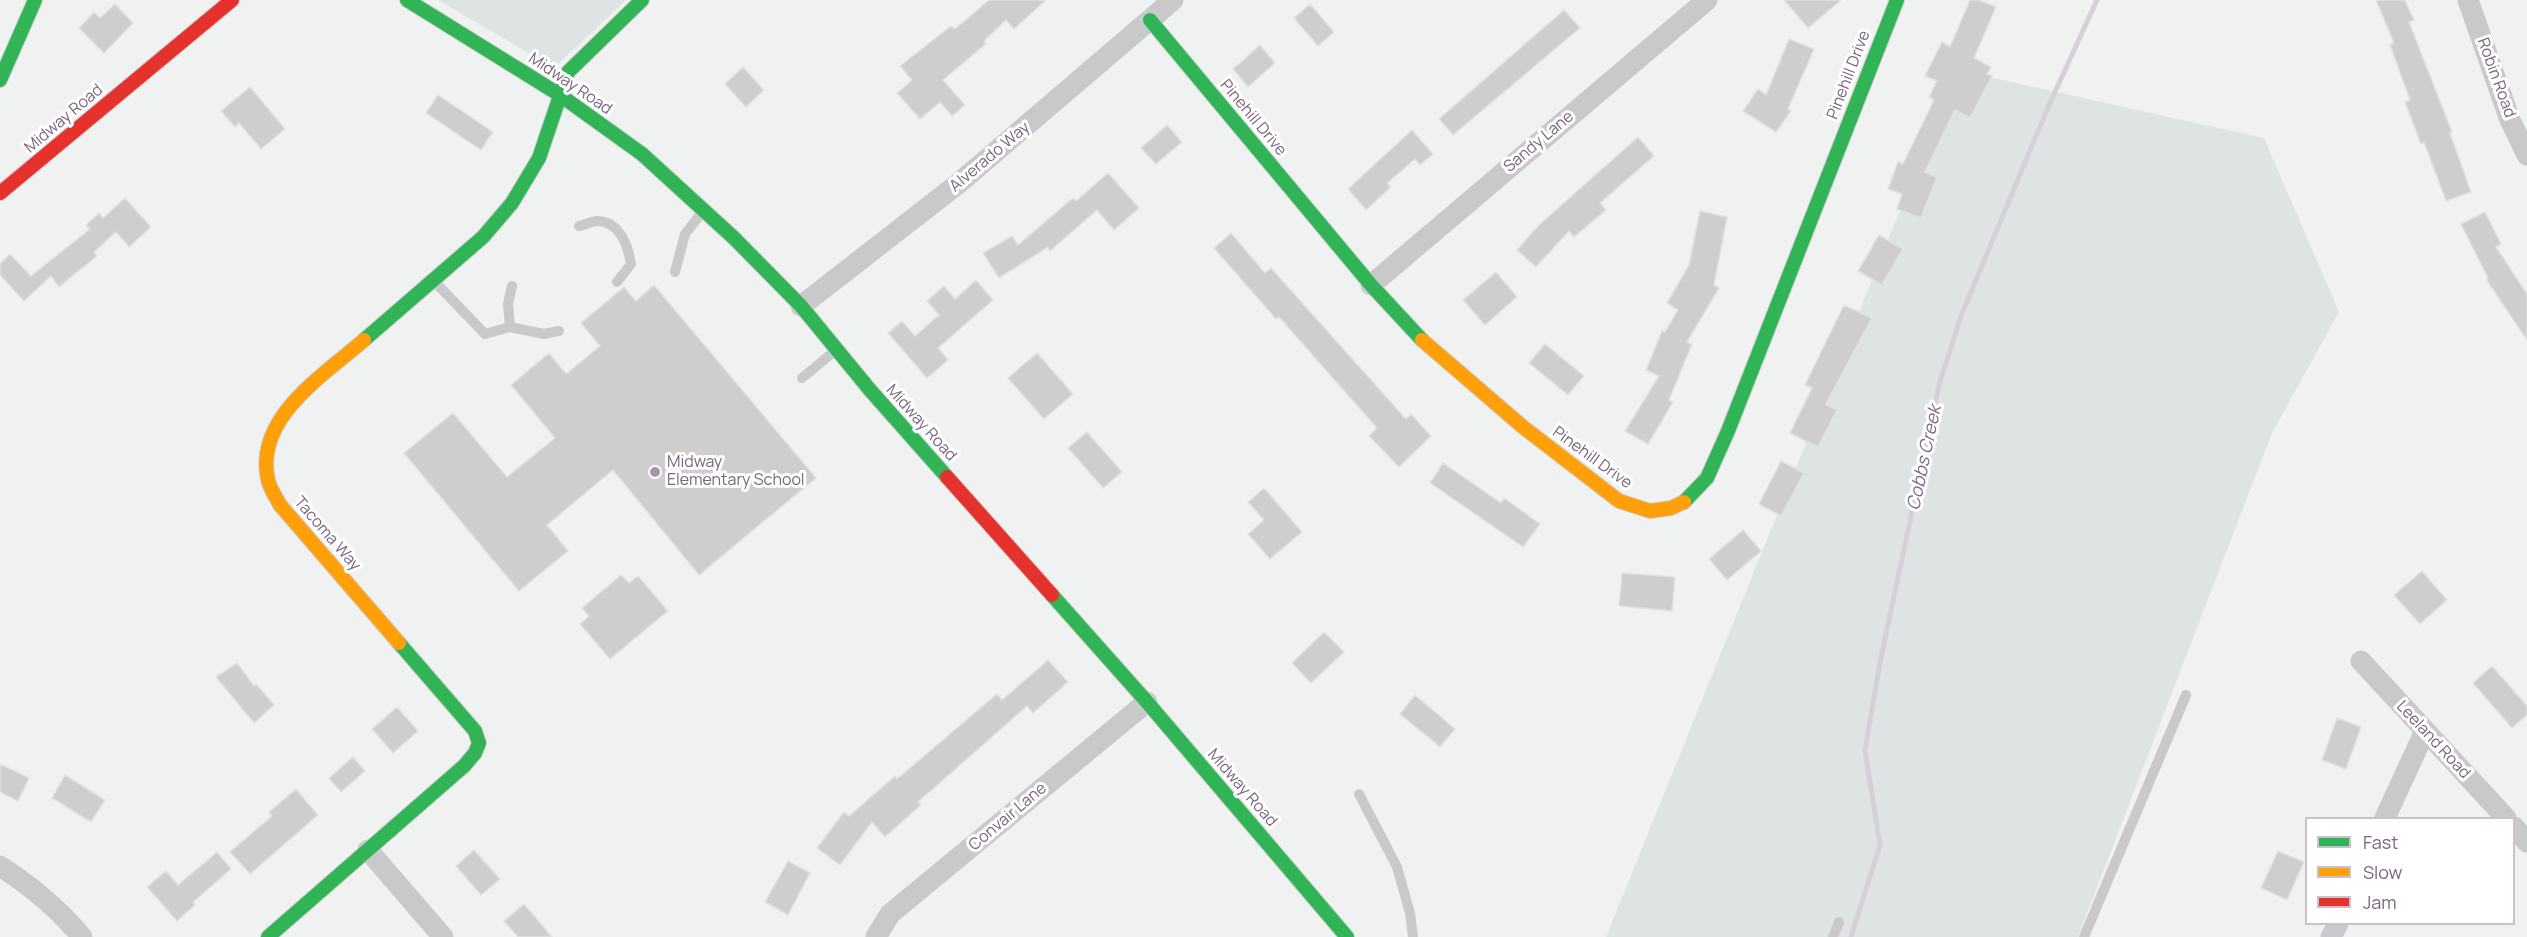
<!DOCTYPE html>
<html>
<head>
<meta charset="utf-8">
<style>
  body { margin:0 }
  #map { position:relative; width:2527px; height:937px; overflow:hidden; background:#f0f2f1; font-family:Manrope,sans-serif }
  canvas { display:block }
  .legend { position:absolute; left:2305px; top:817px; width:210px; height:108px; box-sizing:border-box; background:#fff; border:2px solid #cbc1cc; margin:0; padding:8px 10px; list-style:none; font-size:18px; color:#7d647f }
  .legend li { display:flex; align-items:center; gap:12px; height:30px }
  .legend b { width:30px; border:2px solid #cbc1cc }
</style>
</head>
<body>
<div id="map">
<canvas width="2527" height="937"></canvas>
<ul class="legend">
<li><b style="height:8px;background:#30b455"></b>Fast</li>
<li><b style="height:8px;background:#ff9f0a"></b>Slow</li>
<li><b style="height:8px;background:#e5322d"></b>Jam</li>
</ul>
</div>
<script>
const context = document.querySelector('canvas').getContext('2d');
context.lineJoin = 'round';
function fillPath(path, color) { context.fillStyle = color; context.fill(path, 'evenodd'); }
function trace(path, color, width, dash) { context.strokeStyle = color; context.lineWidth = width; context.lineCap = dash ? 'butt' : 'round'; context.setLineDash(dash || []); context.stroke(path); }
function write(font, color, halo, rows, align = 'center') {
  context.font = font + ' Manrope,sans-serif'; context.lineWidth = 6; context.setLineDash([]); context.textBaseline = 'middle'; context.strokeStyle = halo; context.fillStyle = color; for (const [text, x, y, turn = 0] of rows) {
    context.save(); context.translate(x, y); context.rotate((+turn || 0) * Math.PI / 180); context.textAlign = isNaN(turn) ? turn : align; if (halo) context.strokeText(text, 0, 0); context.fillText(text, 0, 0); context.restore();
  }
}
const green = new Path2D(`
  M438 0H626L554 68Z
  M1957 70 2264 138 2339 312 2272 433 2078 937H1606Z`);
const stream = new Path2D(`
  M1851 937 1880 845 1865 750 1880 662 1939 385 1961 316 2049 105 2097 0`);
const building = new Path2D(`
  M989 0H1046L1014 29 1006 20 984 41 986 44 943 80 965 105 952 116 940 102 920 119 897 93 912 80 900 66 951 26 955 29Z
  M1784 0H1841L1808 28Z
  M1970 0H1979L1996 7 1974 58 1991 67 1987 74 1992 76 1970 118 1955 110 1925 172 1937 177 1921 218 1897 209 1902 194 1888 189 1898 162 1903 164 1934 100 1929 97 1937 81 1925 76 1942 42 1950 47Z
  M2376 0H2405L2414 20 2409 22 2452 132 2450 133 2471 192 2446 201 2424 142 2421 144 2405 102 2410 100 2390 45 2394 43Z
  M115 4 133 23 104 53 79 28 94 12 100 18Z
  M1310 4 1334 32 1318 46 1294 18Z
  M1564 10 1580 28 1453 135 1439 119Z
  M1789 39 1814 49 1788 109 1791 111 1776 132 1743 111 1758 89 1766 95Z
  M1260 45 1275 63 1248 87 1233 69Z
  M743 67 764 90 746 107 725 84Z
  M250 87 285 129 261 149 239 123 235 127 221 111Z
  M438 95 493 132 481 150 426 113Z
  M1167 125 1182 142 1156 164 1141 148Z
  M1412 130 1433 154 1420 165 1415 159 1387 183 1391 187 1366 210 1348 189Z
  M1638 137 1654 156 1600 203 1606 210 1574 237 1569 231 1536 267 1517 250 1539 225Z
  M1108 173 1139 208 1114 230 1097 210 1050 251 1048 247 999 278 983 253 1012 236 1018 245 1073 198 1076 201Z
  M125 198 151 227 129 247 116 232 94 252 97 256 59 287 51 276 24 301 0 275V264L10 254 31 276 90 229 86 225 99 213 103 218Z
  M1700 211 1727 217 1714 285 1719 288 1687 342 1692 344 1669 400 1673 402 1648 444 1625 431 1659 376 1646 370 1662 331 1665 332 1678 310 1667 303 1689 265Z
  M2485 212 2501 244 2496 247 2527 294V340L2486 279 2488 278 2461 224Z
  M1231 233 1265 273 1271 268 1406 419 1411 414 1431 436 1399 467 1369 436 1377 428 1279 317 1276 319 1214 248Z
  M1879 235 1903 249 1882 285 1858 271Z
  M1496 272 1517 297 1485 325 1463 300Z
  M976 280 993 300 938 348 948 360 927 378 888 333 902 321 915 336 939 315 927 301 944 286 955 299Z
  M654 285 816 478 699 575 613 470 547 525 568 551 519 591 404 453 453 413 507 477 555 438 511 385 549 353 566 374 600 346 581 323 624 287 636 301Z
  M1844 305 1872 318 1826 404 1837 410 1818 447 1790 433 1812 388 1805 385Z
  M1545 344 1584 376 1568 395 1529 363Z
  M1037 353 1073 394 1044 419 1008 378Z
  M1087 432 1122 472 1103 488 1068 448Z
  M1781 461 1804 473 1781 516 1759 504Z
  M1443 463 1501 503 1504 498 1540 524 1523 547 1430 483Z
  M1264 488 1302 532 1270 559 1248 534 1264 520 1248 502Z
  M1743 530 1761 551 1727 580 1709 559Z
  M2422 571 2447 600 2420 624 2394 595Z
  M1622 573 1675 577 1672 611 1619 606Z
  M621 575 629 583 638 576 668 611 610 659 580 624 589 616 582 608Z
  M1324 632 1344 652 1311 683 1292 663Z
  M1048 660 1068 682 1033 713 1027 706 918 802 921 805 885 837 872 822 840 865 817 848 844 812 849 816 895 776 897 779 997 694 1002 700Z
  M237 663 254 686 256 684 274 705 254 723 216 677Z
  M2492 666 2527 706V715L2512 728 2473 683Z
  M1415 695 1455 729 1440 747 1400 714Z
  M397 707 418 731 393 753 372 729Z
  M2337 718 2361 727 2346 769 2322 760Z
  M353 757 365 771 341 792 329 778Z
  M0 764 29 778 18 801 0 792Z
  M65 775 105 800 91 822 52 798Z
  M296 789 318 815 250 874 230 852 272 816 269 812Z
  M474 850 500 879 481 895 456 866Z
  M2278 851 2304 862 2287 900 2261 888Z
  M217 852 231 869 193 902 195 905 177 921 147 887 166 871 178 885Z
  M788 861 810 873 788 915 765 902Z
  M524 904 552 937H518L504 921Z`);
const lane = new Path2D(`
  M579 226C584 225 592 221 598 221 620 222 628 246 631 264L617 282
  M675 272 685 234 703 211
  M434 281 485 334 510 327 544 334 559 331
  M510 327 508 304 512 286
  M802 378 836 350
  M1359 794 1397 867 1410 913 1413 937
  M1833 937 1839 922
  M2084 937 2186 695`);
const street = new Path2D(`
  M2468 0 2510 120 2527 155
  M1371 285 1707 0
  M801 306 959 183 1173 0
  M2361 661 2506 818
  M2385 818 2425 731
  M2514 827 2527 842
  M368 850 443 937
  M0 866C31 886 58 908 82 937
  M876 937 890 914 1147 702
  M2331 937 2338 924`);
const fast = new Path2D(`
  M407 0 560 95 642 154 734 238 801 306 870 390 947 477
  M1150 20 1371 285 1422 340
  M0 80 35 0
  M364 340 483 237 512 203 539 158 568 72 642 0
  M1684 502 1707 478 1728 431 1897 0
  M1052 595 1147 702 1347 937
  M268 937 464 766 475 753 479 743 475 731 399 643`);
const slow = new Path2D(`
  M364 340C323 376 254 418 268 480 270 489 276 497 280 505L399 643
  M1422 340 1523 427 1619 501 1650 511 1671 508 1684 502`);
const jam = new Path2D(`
  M0 193 232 0
  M947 477 1052 595`);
const markers = [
  [655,472,6,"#a596a7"]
];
const streetNames = [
  ["Pinehill Drive",1849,75,-69],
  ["Robin Road",2496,78,70],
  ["Midway Road",570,84,34],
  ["Pinehill Drive",1253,118,50],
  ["Midway Road",64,119,-40],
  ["Sandy Lane",1539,142,-40],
  ["Alverado Way",990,157,-40],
  ["Midway Road",921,423,48],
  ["Pinehill Drive",1592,458,36],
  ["Tacoma Way",327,534,49],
  ["Leeland Road",2433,740,47],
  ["Midway Road",1242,788,49],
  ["Convair Lane",1008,817,-40]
];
const poiNames = [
  ["Midway",667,463],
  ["Elementary School",667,481]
];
const waterNames = [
  ["Cobbs Creek",1925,458,-78]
];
fillPath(green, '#dee4e3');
trace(stream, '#d6d0d8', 5);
fillPath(building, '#cececf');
trace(building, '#e0e2e0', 1.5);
trace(fast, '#cfcfd0', 16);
trace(slow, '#cfcfd0', 16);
trace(jam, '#cfcfd0', 16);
trace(lane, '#c9c8ca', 10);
trace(street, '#c9c8ca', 21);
trace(fast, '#30b455', 14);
trace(slow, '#ff9f0a', 14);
trace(jam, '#e5322d', 14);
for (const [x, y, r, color] of markers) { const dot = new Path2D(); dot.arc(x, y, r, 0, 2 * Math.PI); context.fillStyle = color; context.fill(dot); trace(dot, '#fff', 2); }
write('16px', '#7d647f', '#fff', streetNames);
write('16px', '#7d647f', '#fff', poiNames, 'left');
write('italic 18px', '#82698a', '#fff', waterNames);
</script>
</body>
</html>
